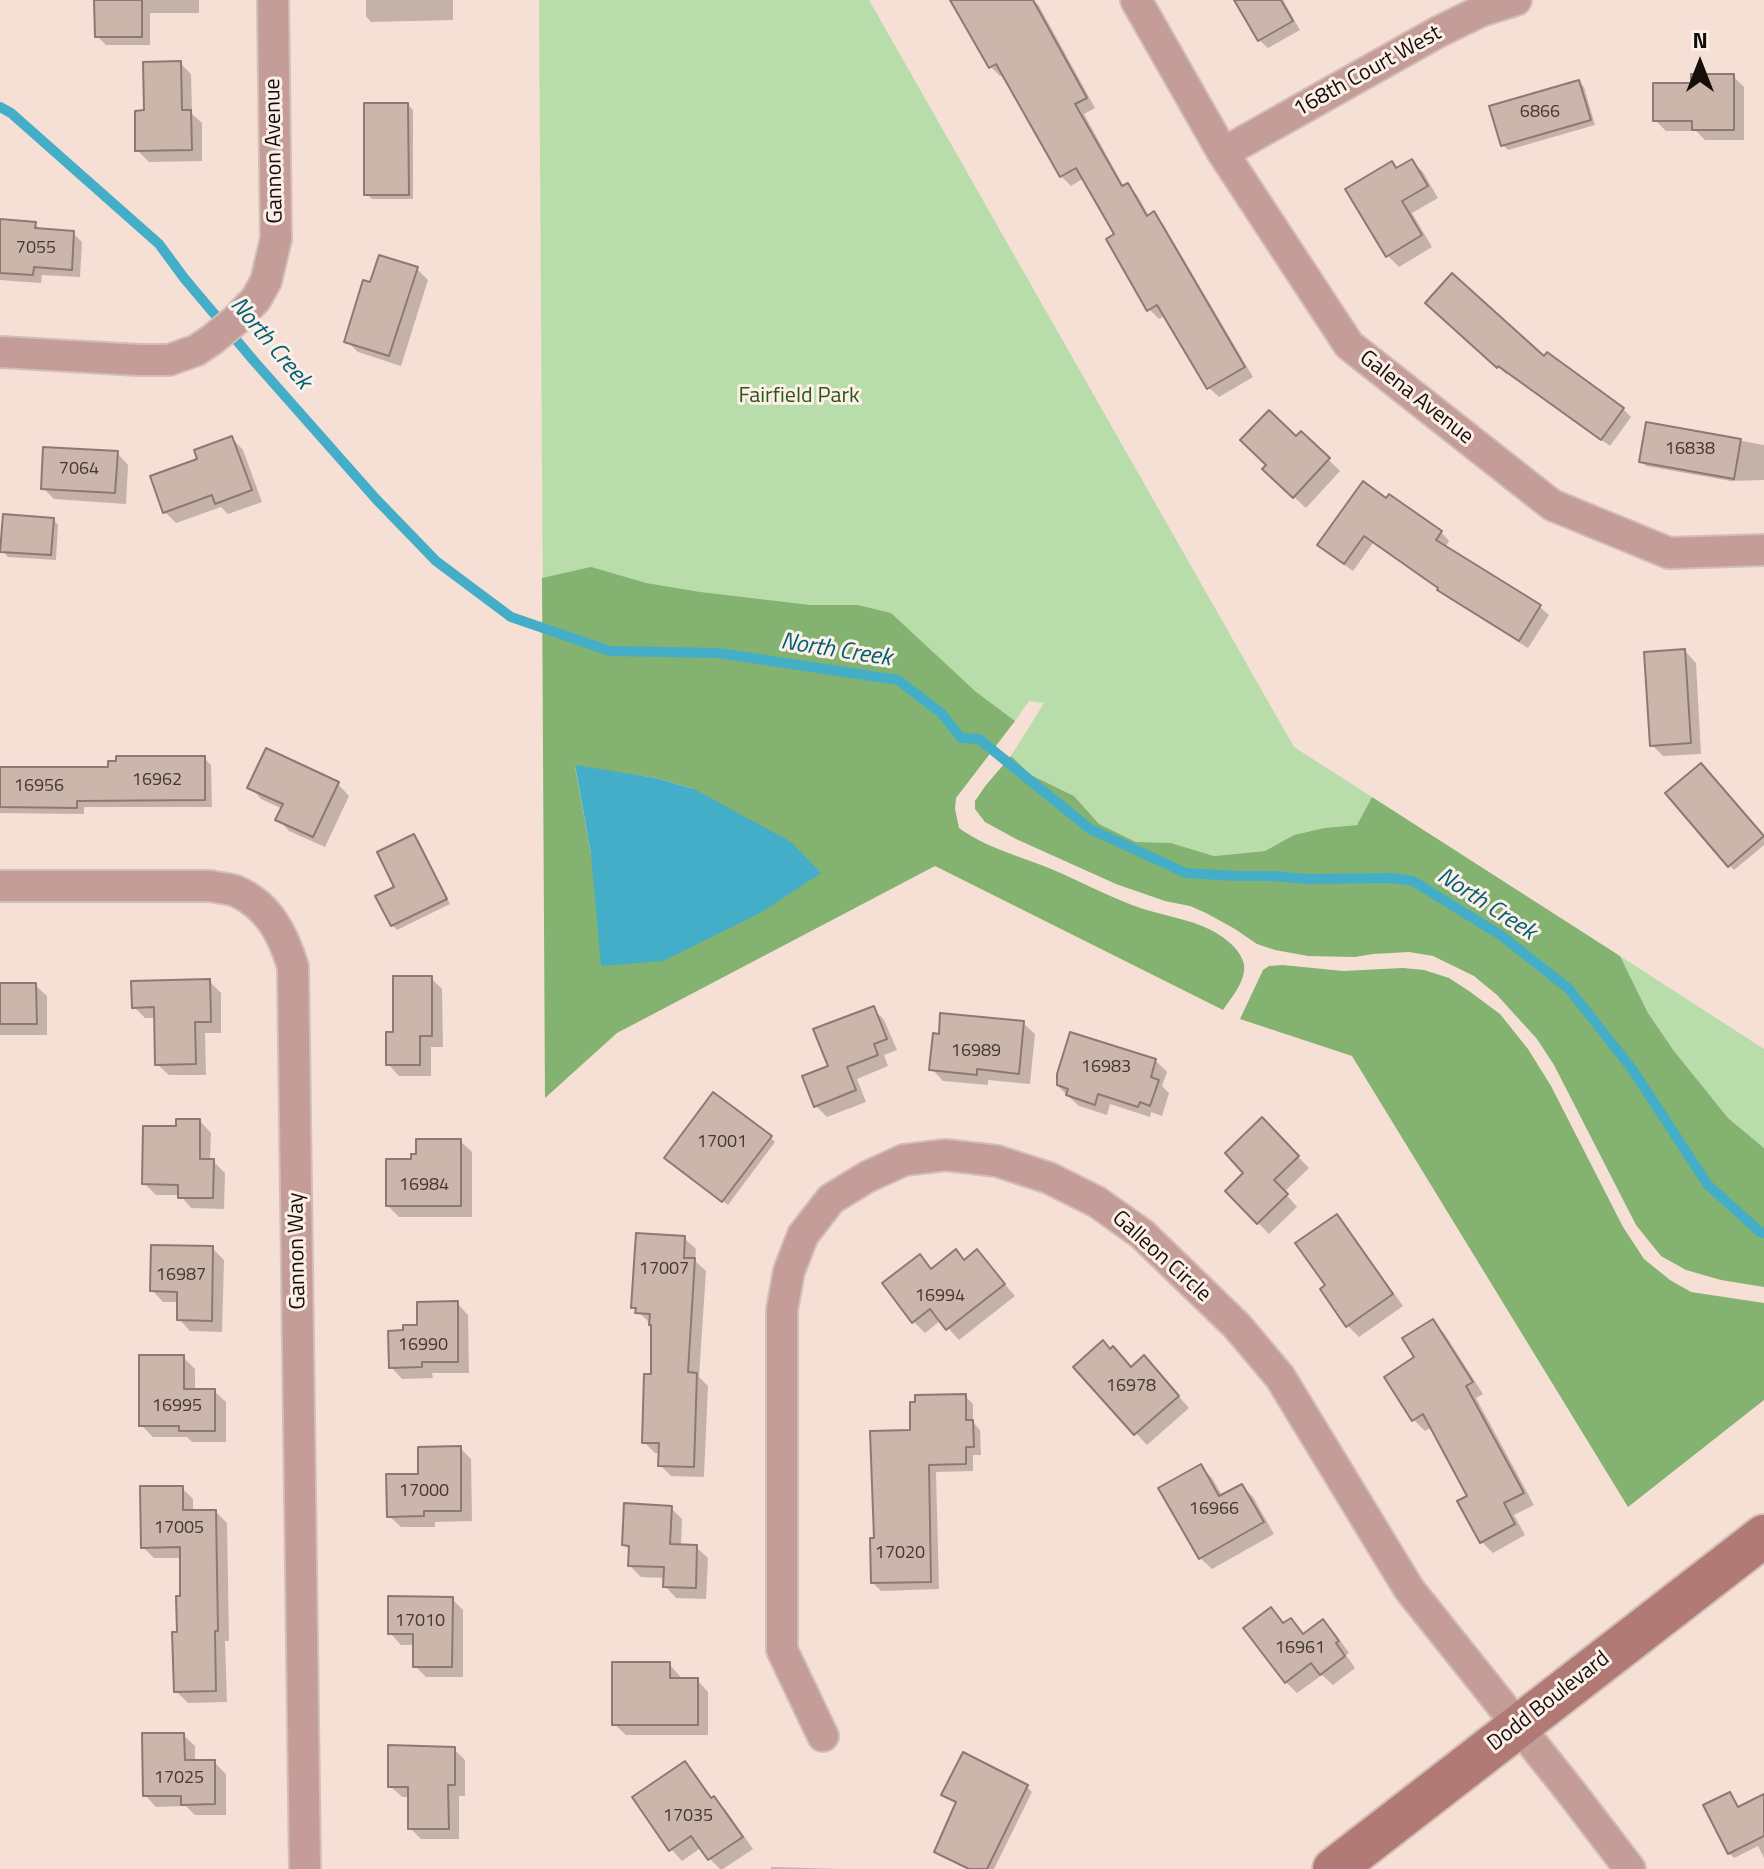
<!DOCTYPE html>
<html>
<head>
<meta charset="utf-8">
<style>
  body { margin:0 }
  #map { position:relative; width:1764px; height:1869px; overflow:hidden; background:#f6dfd5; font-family:"Titillium Web",sans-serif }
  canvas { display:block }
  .north { position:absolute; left:1660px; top:24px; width:80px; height:80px; -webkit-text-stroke:6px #fcefe8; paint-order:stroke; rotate:0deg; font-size:22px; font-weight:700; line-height:32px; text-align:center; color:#150e0a }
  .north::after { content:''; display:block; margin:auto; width:28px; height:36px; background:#150e0a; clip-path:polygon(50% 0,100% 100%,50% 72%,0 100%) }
</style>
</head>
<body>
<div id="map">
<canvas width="1764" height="1869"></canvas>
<div class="north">N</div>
</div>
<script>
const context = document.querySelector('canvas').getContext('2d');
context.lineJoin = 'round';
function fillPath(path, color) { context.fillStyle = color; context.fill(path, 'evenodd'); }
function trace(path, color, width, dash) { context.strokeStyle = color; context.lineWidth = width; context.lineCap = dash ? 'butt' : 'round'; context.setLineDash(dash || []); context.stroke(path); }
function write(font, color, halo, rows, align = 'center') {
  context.font = font + ' "Titillium Web",sans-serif'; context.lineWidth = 6; context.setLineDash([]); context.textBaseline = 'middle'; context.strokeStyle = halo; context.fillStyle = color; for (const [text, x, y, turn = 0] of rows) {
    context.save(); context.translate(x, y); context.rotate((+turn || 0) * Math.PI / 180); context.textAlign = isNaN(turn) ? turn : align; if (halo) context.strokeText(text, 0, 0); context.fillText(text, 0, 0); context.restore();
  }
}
const green = new Path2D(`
  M539 0H869L1294 747 1372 797 1357 825 1324 828 1294 835 1265 851 1214 856 1171 843 1136 842 1099 824 1074 796 1031 775 1011 756 1044 703 1029 701 1015 721 975 691 543 617Z
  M1620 956 1764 1049V1148L1728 1118 1674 1051 1648 1013Z`);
const forest = new Path2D(`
  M591 567 646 583 700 592 810 605H858L891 613 975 691 1015 721 956 798 955 809 959 828C991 851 1029 858 1065 875 1087 885 1109 896 1132 905 1158 915 1188 918 1213 931 1225 938 1238 947 1243 961 1249 977 1232 997 1223 1010L935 866 617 1033 545 1098 542 578ZM575 766 656 778 694 789 591 854Z
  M1011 756 1031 775 1074 796 1099 824 1136 842 1171 843 1214 856 1265 851 1294 835 1324 828 1357 825 1372 797 1620 956 1648 1013 1674 1051 1728 1118 1764 1148V1287L1721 1280 1686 1270 1661 1256 1636 1225 1554 1065 1537 1039 1497 995 1474 976 1433 956 1409 952 1373 954 1355 957 1308 956 1275 950 1257 944 1235 929 1206 913 1190 906 1165 901 1116 884 1016 839 985 822 975 809V801L986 785Z
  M1283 965 1343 971 1403 968 1424 970 1449 978 1469 991 1500 1014 1528 1049 1551 1086 1623 1227 1644 1259 1670 1280 1691 1292 1764 1303V1400L1628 1507 1352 1056 1240 1019 1263 970 1269 966Z`);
const water = new Path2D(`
  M575 765 656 778 694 789 791 842 821 873 762 912 663 961 601 966 591 854Z`);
const shadow = new Path2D(`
  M96 0H199V13H150V45H106L97 36Z
  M366 0H453V20L371 22 366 16Z
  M952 0H1033L1039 6 1095 108 1084 114 1124 187 1127 185 1137 195 1149 216 1154 214 1163 224 1253 377 1219 397 1209 388 1166 315 1159 319 1149 309 1117 235 1084 178 1071 186 1061 176 1004 74 1000 76 991 67Z
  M1236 0H1283L1300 30 1268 48 1259 40Z
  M180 63 191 74 192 114 202 123V161L149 162 137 150 146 112Z
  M1733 76 1744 87V140H1705L1696 131H1666L1655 120Z
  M1579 82 1584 87 1595 125 1508 150 1503 145Z
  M408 105 413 110V199H372L366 194Z
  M1412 161 1423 172 1438 198 1412 213 1432 247 1399 267 1388 256 1392 163 1398 170Z
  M0 221 35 224 42 231 73 233 82 242 80 277 42 275 41 283 0 280Z
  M417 269 428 280 401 366 358 352 346 341 371 285Z
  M1436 311 1544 359 1623 409 1631 417 1610 446 1508 373 1506 374Z
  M1648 424 1764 445V480L1731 481 1646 466 1641 461Z
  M1301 433 1340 471 1306 508 1276 480 1297 439Z
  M232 438 243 450 262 502 228 514 221 507 176 523 165 512 200 461Z
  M117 453 128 465 126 504 54 499 43 488Z
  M1363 484 1441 532 1449 541 1445 548 1540 607 1549 615 1528 648 1448 598 1439 589 1373 543 1353 571 1329 554 1320 545Z
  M53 519 58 525 56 560 8 557 3 551Z
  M1685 651 1696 663 1701 754 1663 756 1652 745Z
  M204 758 211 765 212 807H84V814L0 813V770L110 769Z
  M1706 770 1764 838V845L1734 870 1729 865Z
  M338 784 349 796 325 847 289 831 278 819 283 809 261 799 250 787Z
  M414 836 419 841 450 904 397 930 392 925 397 888Z
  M431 978 442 989 443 1047H431V1076H399L388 1064 395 1034Z
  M209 981 221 993V1033H205L206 1075H169L157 1064 156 1018H145L134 1007Z
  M0 985H35L47 996V1035H0Z
  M873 1008 884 1020 897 1050 884 1055 888 1066 857 1079 866 1102 827 1117 816 1106 830 1067Z
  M1023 1023 1035 1034 1030 1084 988 1080V1085L943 1081 932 1069 940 1036Z
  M1071 1034 1155 1060 1167 1072 1162 1086 1169 1093 1162 1116 1151 1112 1150 1117 1110 1104 1107 1115 1079 1106 1067 1095 1056 1084Z
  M1262 1120 1309 1168 1284 1192 1297 1207 1269 1234 1227 1191 1246 1173Z
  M200 1121 211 1133 210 1161H213L225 1173 224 1209 191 1208 180 1195H156L144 1183 178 1128Z
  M770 1137 775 1142 728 1205 672 1162Z
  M460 1141 472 1152V1217H399L388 1206 413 1161 418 1156Z
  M1337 1216 1348 1228 1403 1306 1359 1337 1348 1326 1327 1286Z
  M684 1238 696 1249 695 1261 706 1271 699 1377 708 1386 704 1477 671 1476 660 1465V1453H655L644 1442 653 1377V1326L633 1307Z
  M212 1248 224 1260 222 1332 190 1331 179 1319V1302H163L152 1290Z
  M977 1252 1015 1296 959 1340 941 1320 925 1333 914 1322 884 1284 919 1257 933 1270 965 1261Z
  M457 1303 468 1315 469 1373H432L433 1378 402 1379 391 1367 419 1327Z
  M1432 1321 1444 1333 1483 1394 1476 1398 1534 1505 1514 1515 1525 1535 1493 1553 1482 1542 1469 1496 1432 1427 1425 1431 1414 1420 1386 1378 1417 1358Z
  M183 1357 195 1369V1391H214L226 1402V1442H192L187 1437H153L141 1425Z
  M1076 1368 1155 1369 1189 1408 1147 1445Z
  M965 1396 973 1404V1422L980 1430 981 1455H973V1471L936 1472 939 1589 881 1591 873 1583 876 1540 913 1432Z
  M460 1448 471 1459 472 1521 435 1522V1527H401L389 1516 420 1476Z
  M1200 1466 1212 1478 1223 1497 1242 1486 1253 1497 1274 1534 1212 1569 1200 1558Z
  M182 1488 193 1499V1512H216L227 1523 229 1641H225L227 1702 188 1703 176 1691 182 1598V1558H154L143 1547Z
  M671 1508 682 1519 681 1546 696 1547 708 1558 706 1599 676 1598 665 1586V1578L641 1577 630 1566V1551L624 1544Z
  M452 1599 463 1610V1677H426L415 1666V1645H401L390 1633Z
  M1271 1610 1284 1625 1291 1620 1304 1635 1323 1621 1334 1632 1349 1653 1346 1655 1355 1668 1333 1685 1322 1675 1297 1693 1286 1682Z
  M669 1664 680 1676V1680H697L708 1692V1735H626L614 1724Z
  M183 1735 195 1746V1762H214L226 1774V1815H195L186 1806 156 1807 145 1795Z
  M454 1749 465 1760V1796H459V1839H421L410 1828V1797H402L390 1786Z
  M685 1764 696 1775 713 1799 725 1809 753 1849 723 1869H720L710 1859 702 1847 682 1861 671 1849Z
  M1027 1787 1032 1792 994 1869H967L941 1856 936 1851 957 1804 944 1795Z
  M1730 1794 1739 1808 1764 1796V1858L1758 1846 1734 1858 1729 1853Z
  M771 1867 842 1869H771Z`);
const stream = new Path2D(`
  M0 107 11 113 159 244 184 278 254 361 376 499 436 561 511 617 610 651 718 653 898 680 941 713 961 738 979 739 1090 829 1186 873 1236 876H1272L1308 879 1393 878 1413 881 1502 936 1569 989 1632 1069 1708 1185 1759 1231 1764 1233`);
const building = new Path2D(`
  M94 0H142V37H95Z
  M950 0H1033L1087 98 1075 104 1122 186 1128 183 1147 216 1154 211 1245 367 1207 389 1157 305 1147 311 1106 239 1114 234 1076 168 1060 177 996 64 989 68Z
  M1234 0H1281L1293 21 1258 41Z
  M181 61 182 110H191L192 150 135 151V111L144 110 143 62Z
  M1691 74H1734V130H1692V121H1653V83H1691Z
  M1579 80 1591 120 1501 146 1489 106Z
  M364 103H408L409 195H364Z
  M1412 159 1428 186 1402 201 1422 235 1386 257 1345 189 1392 161 1396 168Z
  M0 219 36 222 35 228 74 231 72 270 34 267 33 275 0 273Z
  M379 255 418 267 389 356 344 342 363 280 370 282Z
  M1452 273 1544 356 1547 352 1624 408 1601 440 1498 366 1497 368 1425 303Z
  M1269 410 1296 436 1301 431 1330 458 1293 498 1262 469 1266 465 1240 440Z
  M1646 422 1741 439 1734 479 1639 462Z
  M232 436 252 490 215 504 212 495 163 513 150 476 197 459 194 450Z
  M43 447 118 451 115 493 41 489Z
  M1363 481 1386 498 1389 494 1442 531 1436 540 1541 605 1519 641 1437 590 1438 588 1364 536 1344 564 1317 545Z
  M3 514 54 518 51 555 0 552Z
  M1685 649 1691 743 1650 746 1644 652Z
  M266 748 339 782 313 837 275 820 283 804 247 788Z
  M116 756H205V800L77 801V808L0 807V767H108V761H116Z
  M1701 763 1764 836 1728 867 1665 793Z
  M414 834 447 899 391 926 375 896 394 887 377 852Z
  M393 976H432V1036H420V1065H386V1032H393Z
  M210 979 211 1022H195L196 1064 155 1065 154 1007 132 1008 131 981Z
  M0 983H36L37 1024H0Z
  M874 1006 887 1039 874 1044 878 1055 847 1067 856 1090 814 1107 802 1076 828 1066 813 1029Z
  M940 1013 1024 1021 1019 1074 977 1069V1075L929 1070 933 1033 939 1034Z
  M1070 1032 1156 1059 1151 1077 1159 1080 1150 1106 1140 1102 1138 1107 1098 1094 1095 1105 1066 1095 1068 1089 1057 1085V1074Z
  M713 1092 772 1136 722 1202 664 1158Z
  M1262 1117 1299 1156 1274 1180 1288 1194 1257 1224 1225 1191 1243 1173 1225 1153Z
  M176 1119H200V1159H214L213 1198H178V1185L142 1184 143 1126H176Z
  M416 1139H461V1206H386V1159H411V1154H416Z
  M1337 1214 1393 1294 1346 1327 1320 1289 1325 1285 1295 1243Z
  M636 1233 685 1236 684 1258H695L688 1372 697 1373 694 1467 658 1466 659 1443H642L644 1374H651V1325H649L650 1314 635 1313 636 1308H631Z
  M151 1245 213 1246 212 1321 177 1320V1292L150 1291Z
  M956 1249 964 1260 977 1249 1005 1284 946 1330 930 1309 912 1323 882 1283 920 1254 931 1269Z
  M458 1301V1362H422V1367L389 1368 388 1331 403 1330V1325H417V1302Z
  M1433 1319 1473 1382 1466 1386 1524 1493 1504 1503 1515 1524 1480 1543 1457 1501 1467 1496 1423 1414 1412 1421 1384 1377 1414 1357 1402 1338Z
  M1103 1340 1110 1349 1113 1346 1131 1367 1144 1355 1179 1396 1134 1435 1073 1367Z
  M139 1355H184V1389H215V1431H179V1426H139Z
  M966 1394V1420H973L974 1447H966V1464L929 1465 931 1582 871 1583 870 1538H874L870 1431 910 1430V1402H915V1395Z
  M461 1446V1511H424V1516L387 1517 386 1474H418V1447Z
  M1201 1464 1219 1496 1242 1484 1264 1522 1199 1559 1158 1488Z
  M140 1486H183V1510H216L218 1631H215L216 1691 174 1692 172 1632H177L176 1596H180V1547L141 1548Z
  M624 1503 672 1506 670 1544 697 1545 696 1588 663 1587 664 1567 628 1566 629 1546 622 1545Z
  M388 1596 453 1597 452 1667H413V1634H388Z
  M1271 1607 1283 1623 1291 1618 1303 1634 1323 1619 1339 1641 1336 1643 1345 1656 1320 1675 1311 1663 1285 1683 1243 1628Z
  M612 1662H670V1678H698V1725H612Z
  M142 1733H184L185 1760H215V1804L181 1805V1796H143Z
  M388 1745 455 1747V1785H448L449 1829H408V1787H388Z
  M963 1752 1028 1785 987 1869H969L934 1852 956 1802 941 1795Z
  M685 1761 711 1798 714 1796 743 1837 708 1860 691 1836 669 1851 632 1797Z
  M1730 1792 1738 1807 1764 1794V1836L1728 1854 1703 1805Z`);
const street = new Path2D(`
  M1136 0 1223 153 1349 345 1552 505 1669 553 1764 550
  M1223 153 1438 32 1481 11 1516 0
  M0 352 139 360H169L197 350 213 339 236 320 256 299 266 281 276 239 273 0
  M0 886H210C218 888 228 888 236 891 269 906 283 934 293 967L305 1869
  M823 1736 782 1650V1310L789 1271 803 1235 831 1199 867 1177 904 1160 946 1155 997 1161 1049 1178 1097 1202 1142 1234 1237 1326 1280 1377 1409 1589 1571 1792 1630 1869`);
const secondary = new Path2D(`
  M1334 1869 1764 1536`);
const numberNames = [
  ["6866",1540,113],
  ["7055",36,249],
  ["16838",1690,450],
  ["7064",79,470],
  ["16962",157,781],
  ["16956",39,787],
  ["16989",976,1052],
  ["16983",1106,1068],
  ["17001",722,1143],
  ["16984",424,1186],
  ["17007",664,1270],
  ["16987",181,1276],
  ["16994",940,1297],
  ["16990",423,1346],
  ["16978",1131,1387],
  ["16995",177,1407],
  ["17000",424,1492],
  ["16966",1214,1510],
  ["17005",179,1529],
  ["17020",900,1554],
  ["17010",420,1622],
  ["16961",1300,1649],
  ["17025",179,1779],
  ["17035",688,1817]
];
const streetNames = [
  ["168th Court West",1368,72,-29],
  ["Gannon Avenue",275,151,-91],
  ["Galena Avenue",1416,398,38],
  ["Gannon Way",298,1251,-91],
  ["Galleon Circle",1161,1257,42],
  ["Dodd Boulevard",1549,1702,-38]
];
const parkNames = [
  ["Fairfield Park",799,397]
];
const waterNames = [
  ["North Creek",270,344,50],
  ["North Creek",836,651,9],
  ["North Creek",1486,905,33]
];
fillPath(green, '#b8ddaa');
fillPath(forest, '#83b271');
fillPath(water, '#44aec9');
fillPath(shadow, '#0003');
trace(stream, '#44aec9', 10);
fillPath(building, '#ccb6ac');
trace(building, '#8d7970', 2);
trace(street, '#d2beb5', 34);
trace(secondary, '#d2beb5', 46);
trace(street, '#c49d99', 30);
trace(secondary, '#b17a75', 42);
write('18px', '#433832', null, numberNames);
write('22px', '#150e0a', '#fcefe8', streetNames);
write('22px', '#2c5816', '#fcefe8', parkNames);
write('italic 24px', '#025f72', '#fcefe8', waterNames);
</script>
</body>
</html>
